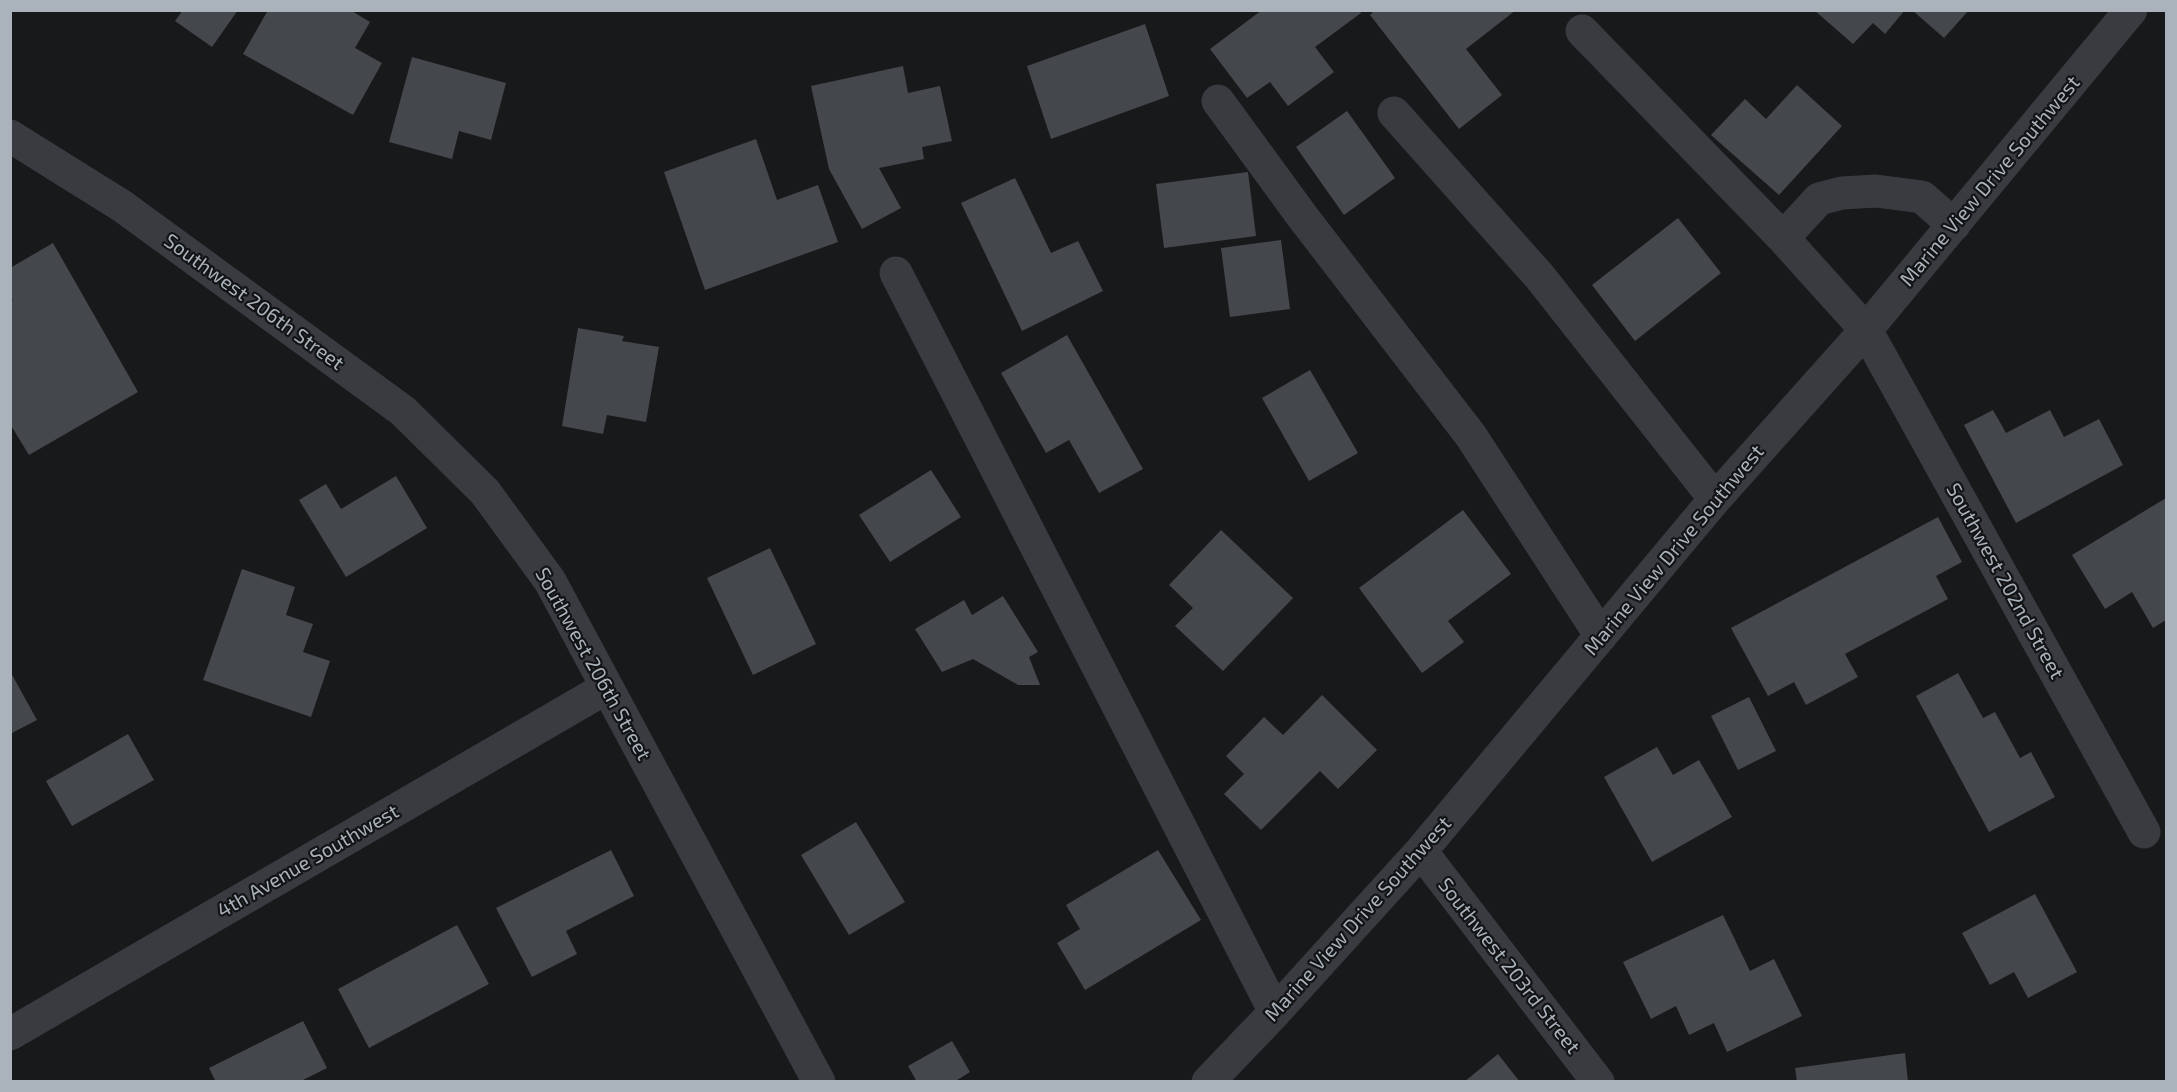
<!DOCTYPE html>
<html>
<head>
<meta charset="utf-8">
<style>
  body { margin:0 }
  #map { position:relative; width:2177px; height:1092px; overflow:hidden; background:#18191b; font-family:"Exo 2",sans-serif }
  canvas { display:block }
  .frame { position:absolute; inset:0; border:12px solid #aab2bb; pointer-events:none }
</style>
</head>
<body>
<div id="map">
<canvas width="2177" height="1092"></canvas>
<div class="frame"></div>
</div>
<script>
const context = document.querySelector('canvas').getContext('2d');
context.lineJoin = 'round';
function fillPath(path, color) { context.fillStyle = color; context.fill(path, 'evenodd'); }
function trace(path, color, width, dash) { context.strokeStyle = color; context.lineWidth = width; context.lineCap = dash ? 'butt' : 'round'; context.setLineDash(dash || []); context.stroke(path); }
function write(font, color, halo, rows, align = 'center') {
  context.font = font + ' "Exo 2",sans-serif'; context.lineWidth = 4.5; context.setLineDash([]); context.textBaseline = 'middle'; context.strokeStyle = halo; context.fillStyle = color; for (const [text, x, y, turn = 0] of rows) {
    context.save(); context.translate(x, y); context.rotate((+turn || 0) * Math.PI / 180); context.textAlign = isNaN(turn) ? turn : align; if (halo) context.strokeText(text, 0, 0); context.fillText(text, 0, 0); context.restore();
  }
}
const building = new Path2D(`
  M183 10H238L212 47 175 21Z
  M268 10H350L370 22 355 48 382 63 353 115 243 54Z
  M1262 10H1359L1361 13 1315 47 1334 72 1288 106 1270 82 1247 98 1210 49Z
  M1375 10H1516L1466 49 1502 95 1459 129 1370 15Z
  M1814 10H1905L1885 34 1873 23 1853 44Z
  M1912 10H1969L1944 38Z
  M1145 24 1169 96 1051 139 1027 66Z
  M412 57 506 83 491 140 459 131 452 159 389 142Z
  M903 66 908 93 940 86 952 141 922 147 924 159 879 168 901 208 862 229 829 169 811 86Z
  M1797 85 1842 126 1779 195 1711 135 1745 99 1766 119Z
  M1347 111 1395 178 1344 215 1296 147Z
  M756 139 777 200 818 185 838 242 705 290 664 172Z
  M1248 172 1256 236 1164 248 1156 184Z
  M1015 178 1051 253 1078 241 1103 291 1022 331 961 203Z
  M1678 218 1721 273 1635 341 1592 285Z
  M1281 240 1290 309 1230 317 1221 248Z
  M53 243 138 392 29 455 10 424V301L13 300 10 295V268Z
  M578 328 624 336 622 341 659 347 646 422 607 415 603 434 562 426Z
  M1067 335 1143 469 1099 493 1069 440 1046 453 1001 373Z
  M1310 370 1358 453 1309 481 1262 398Z
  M1993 410 2006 433 2050 410 2064 437 2099 419 2123 465 2016 523 1964 425Z
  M931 470 961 517 890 562 859 515Z
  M396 476 427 528 346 577 299 500 326 484 341 509Z
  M2166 498V620L2153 628 2132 592 2105 609 2072 555Z
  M1463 510 1511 574 1448 621 1464 642 1422 673 1359 588Z
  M1938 517 1962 562 1936 576 1948 599 1845 654 1858 677 1806 705 1794 682 1768 696 1731 628Z
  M1221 530 1293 598 1223 671 1175 626 1193 608 1169 585Z
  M770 548 816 644 753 675 707 578Z
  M242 569 295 587 286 615 313 624 303 652 330 661 311 717 203 680Z
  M1003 596 1038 652 1029 657 1040 685H1018L973 659 942 672 915 629 964 600 972 615Z
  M10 671 37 720 10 734Z
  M1958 673 1983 718 1995 712 2020 758 2031 752 2055 797 1989 832 1916 696Z
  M1322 695 1377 750 1338 789 1320 771 1261 830 1224 794 1244 774 1226 756 1264 717 1283 735Z
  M1749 697 1776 751 1738 770 1711 716Z
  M128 734 154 780 72 826 46 781Z
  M1657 747 1673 775 1699 760 1732 817 1652 862 1604 777Z
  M856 822 905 902 849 935 801 855Z
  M611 850 634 896 566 931 577 954 532 977 496 908Z
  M1158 850 1201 920 1085 990 1057 943 1080 929 1066 905Z
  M2035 894 2077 972 2028 998 2014 972 1990 985 1962 933Z
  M1723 915 1750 971 1774 959 1802 1016 1727 1052 1714 1023 1689 1035 1676 1006 1651 1019 1623 962Z
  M457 925 489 984 369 1048 338 989Z
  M303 1021 327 1068 299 1082H216L209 1068Z
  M952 1041 970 1072 954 1082H917L908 1066Z
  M1905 1053 1908 1082H1797L1795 1068Z
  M1498 1054 1520 1082H1464Z`);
const minor = new Path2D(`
  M1582 31 1783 238 1866 330 2144 832
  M1218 101 1302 216 1471 436 1601 636
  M1394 113 1540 277 1715 499
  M10 136 122 206 403 411 485 492 550 581 819 1082
  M1783 238 1819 199 1842 193 1876 191 1922 197 1954 225
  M896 273 1275 1012
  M1421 851 1598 1082
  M10 1034 606 688
  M1208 1082 1275 1012 1421 851 1715 499 1866 330 2131 10`);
const streetNames = [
  ["Marine View Drive Southwest",1990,181,-50],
  ["Southwest 206th Street",254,302,36],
  ["Marine View Drive Southwest",1674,550,-50],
  ["Southwest 202nd Street",2005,581,61],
  ["Southwest 206th Street",593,664,61],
  ["4th Avenue Southwest",308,861,-30],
  ["Marine View Drive Southwest",1358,919,-48],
  ["Southwest 203rd Street",1509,966,52]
];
fillPath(building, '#44474b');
trace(minor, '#393b40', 33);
write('20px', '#aab2bb', '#131416', streetNames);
</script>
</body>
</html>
